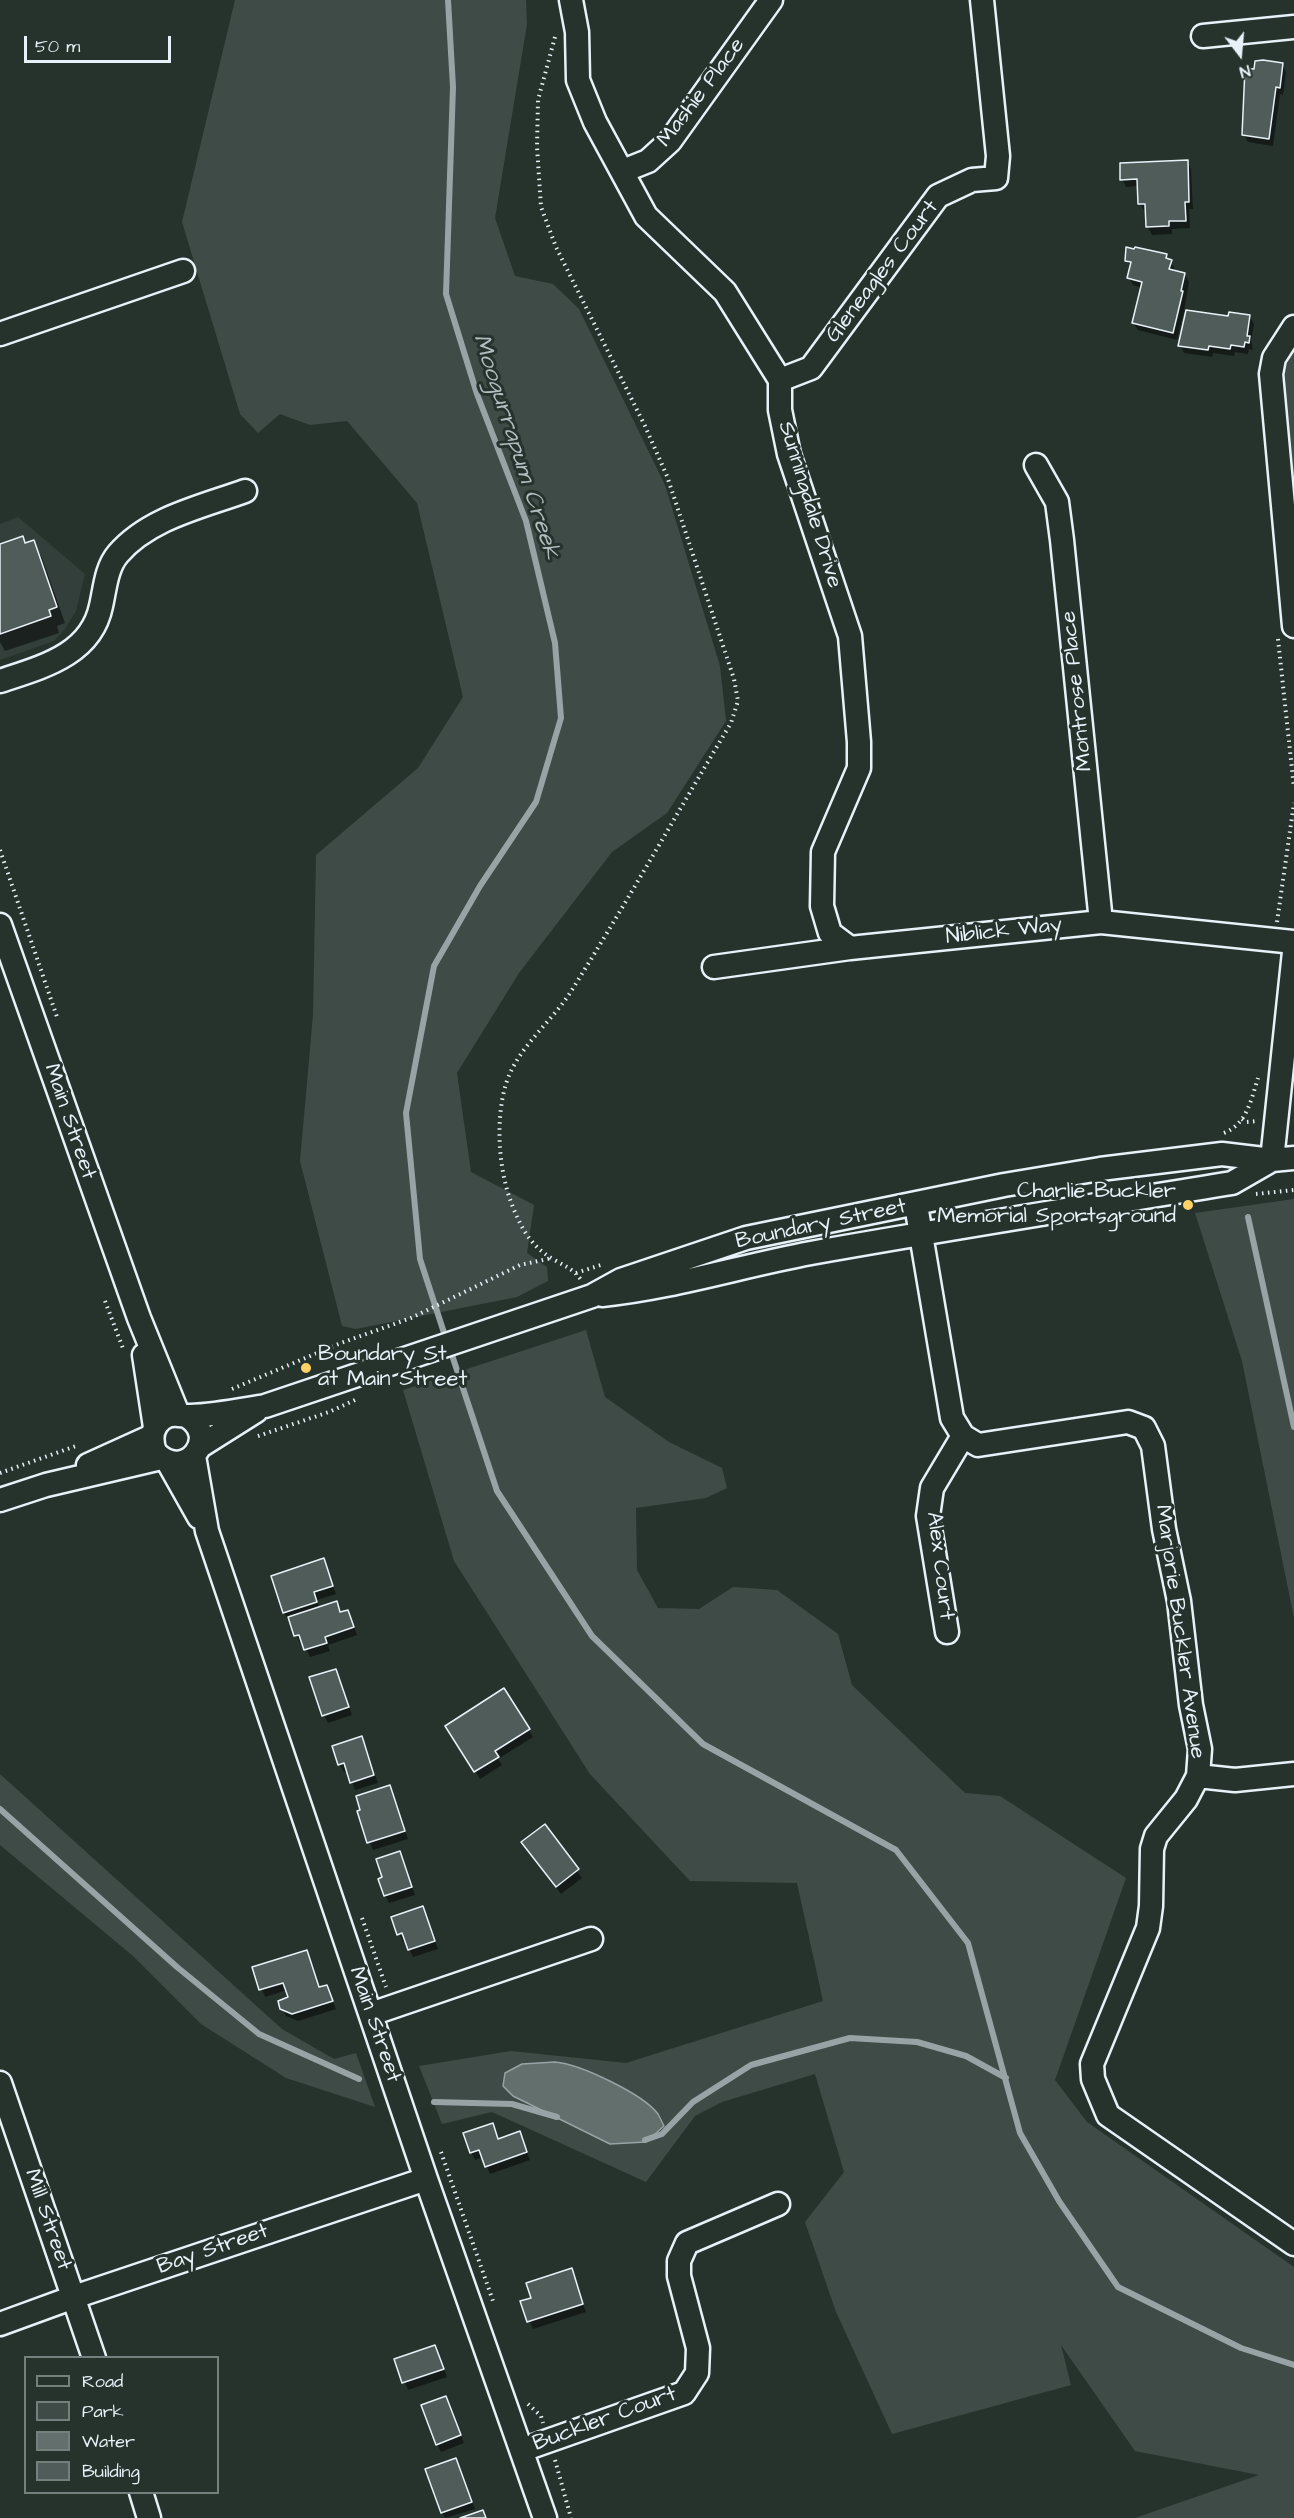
<!DOCTYPE html>
<html>
<head>
<meta charset="utf-8">
<style>
  body { margin:0 }
  #map { position:relative; width:1294px; height:2518px; overflow:hidden; background:#26332d; font-family:"Architects Daughter",sans-serif }
  canvas { display:block }
  .legend { position:absolute; left:24px; top:2356px; width:195px; height:138px; box-sizing:border-box; background:#26332d; border:2px solid #747f7e; margin:0; padding:8px 10px; list-style:none; font-size:18px; color:#e8f1f8 }
  .legend li { display:flex; align-items:center; gap:12px; height:30px }
  .legend b { width:30px; border:2px solid #747f7e }
  .north { position:absolute; left:1210px; top:24px; width:60px; height:60px; -webkit-text-stroke:4px #26332d; paint-order:stroke; rotate:164deg; font-size:16px; font-weight:700; line-height:24px; text-align:center; color:#e8f1f8 }
  .north::after { content:''; display:block; margin:auto; width:21px; height:27px; background:#e8f1f8; clip-path:polygon(50% 0,100% 100%,50% 72%,0 100%) }
  .scale { position:absolute; left:24px; top:36px; width:147px; height:27px; box-sizing:border-box; border:3px solid #e8f1f8; border-top:0; padding-left:8px; font-size:18px; line-height:21px; white-space:nowrap; color:#e8f1f8; -webkit-text-stroke:4px #26332d; paint-order:stroke }
</style>
</head>
<body>
<div id="map">
<canvas width="1294" height="2518"></canvas>
<ul class="legend">
<li><b style="height:8px;background:#26332d"></b>Road</li>
<li><b style="height:16px;background:#3e4b47"></b>Park</li>
<li><b style="height:16px;background:#636f6d"></b>Water</li>
<li><b style="height:16px;background:#505c59"></b>Building</li>
</ul>
<div class="north">N</div>
<div class="scale">50 m</div>
</div>
<script>
const context = document.querySelector('canvas').getContext('2d');
context.lineJoin = 'round';
function fillPath(path, color) { context.fillStyle = color; context.fill(path, 'evenodd'); }
function trace(path, color, width, dash) { context.strokeStyle = color; context.lineWidth = width; context.lineCap = dash ? 'butt' : 'round'; context.setLineDash(dash || []); context.stroke(path); }
function write(font, color, halo, rows, align = 'center') {
  context.font = font + ' "Architects Daughter",sans-serif'; context.lineWidth = 6; context.setLineDash([]); context.textBaseline = 'middle'; context.strokeStyle = halo; context.fillStyle = color; for (const [text, x, y, turn = 0] of rows) {
    context.save(); context.translate(x, y); context.rotate((+turn || 0) * Math.PI / 180); context.textAlign = isNaN(turn) ? turn : align; if (halo) context.strokeText(text, 0, 0); context.fillText(text, 0, 0); context.restore();
  }
}
const built = new Path2D(`
  M18 517 85 574 76 611 65 629 54 641 0 660V524Z`);
const green = new Path2D(`
  M235 0H526L527 24 495 218 515 276 553 284 579 309 665 485 720 666 726 721 667 813 612 852 519 973 457 1073 471 1172 534 1205 527 1253 547 1267 548 1281 517 1297 356 1329 342 1326 300 1161 313 1015 316 855 418 768 463 697 417 503 347 421 310 425 280 414 258 433 240 414 182 222Z
  M1294 347V503L1283 387V373Z
  M1294 1199V1618L1242 1361 1195 1213Z
  M586 1330 605 1397 669 1442 722 1468 727 1488 706 1498 636 1508 637 1570 658 1608 699 1609 733 1587 777 1590 838 1634 852 1685 965 1793 1000 1796 1126 1878 1055 2080 1087 2122 1294 2267V2518H1135L1259 2475 1135 2451 1061 2345 1071 2385 892 2434 836 2312 805 2222 844 2172 815 2074 722 2102 695 2116 646 2182 492 2112 442 2124 419 2066 511 2051 626 2063 823 2001 797 1883 690 1881 590 1774 454 1561 403 1390Z
  M0 1774 282 2029 334 2059 356 2053 375 2107 286 2078 201 2024 133 1956 0 1845Z`);
const water = new Path2D(`
  M555 2062C580 2064 643 2094 658 2114 660 2118 662 2122 664 2126L646 2142 610 2144 513 2096 503 2086 505 2073 522 2064Z`);
const shadow = new Path2D(`
  M1282 64 1286 72 1283 95 1280 94 1273 146 1248 142 1244 135 1256 71Z
  M1187 161 1191 169 1193 209H1189L1190 228 1172 229V234L1152 235 1148 227 1147 211H1144L1140 203 1139 186 1126 187 1122 179Z
  M1166 256 1175 269 1174 272 1184 274 1189 282 1184 311 1230 318 1249 316 1254 324 1251 341 1253 350 1249 349 1248 354 1235 352 1234 356 1213 353 1212 357 1184 353 1180 346 1187 312H1184L1177 340 1138 330 1133 323 1142 288 1133 285 1129 278 1131 268 1127 260Z
  M23 538 26 544 33 542 42 558 65 623 57 626 59 633 5 651 0 642V546Z
  M323 1560 336 1594 317 1600 319 1609 336 1603 342 1613 348 1611 357 1635 328 1645 330 1651 310 1657 303 1642 300 1643 296 1635 290 1619 288 1620 284 1612Z
  M335 1670 352 1715 328 1723 324 1715Z
  M504 1690 533 1737 498 1759 502 1765 480 1779 447 1726Z
  M362 1738 378 1783 355 1790 348 1771 344 1772 340 1765 334 1747Z
  M389 1787 408 1839 373 1850 358 1812Z
  M545 1827 582 1878 561 1894 528 1850Z
  M400 1853 415 1895 389 1903 385 1895 384 1878Z
  M423 1908 438 1949 413 1957 406 1941 403 1942 399 1934Z
  M306 1952 320 1989 326 1986 336 2009 298 2021 286 2016 282 2008 290 1998 287 1990 265 1997 254 1968Z
  M492 2125 499 2140 519 2133 530 2160 490 2174 483 2157 475 2160 471 2152Z
  M571 2270 586 2312 533 2329 522 2302 533 2299Z
  M435 2346 447 2377 408 2390 396 2360Z
  M445 2398 464 2443 441 2452 437 2444Z
  M456 2460 475 2509 445 2518 442 2512Z`);
const stream = new Path2D(`
  M1248 1217 1294 1427
  M446 1339 420 1259 406 1113 434 966 480 886 536 802 561 718 555 643 526 521 477 394 446 294 453 87 448 0
  M450 1349 497 1491 592 1636 703 1744 896 1850 968 1943 1020 2133 1059 2201 1118 2287 1241 2348 1294 2365
  M0 1809 177 1967 259 2034 359 2079
  M434 2102 512 2104 557 2117
  M645 2140 662 2134 693 2102 751 2065 850 2038 917 2042 966 2056 1006 2078`);
const building = new Path2D(`
  M1263 60 1283 63 1280 88 1276 87 1269 139 1242 135 1245 68 1254 69 1255 61Z
  M1188 160 1189 202H1185L1186 221H1169V226L1146 227 1145 204H1138L1137 179 1120 180V163Z
  M1126 247 1134 249 1135 247 1167 254 1166 258 1172 260 1169 269 1185 273 1181 291H1183L1173 333 1132 323 1142 282 1127 278 1131 262 1125 261Z
  M1186 310 1228 316 1229 312 1250 315 1247 336H1250L1249 343 1245 342 1244 347 1231 345 1230 349 1209 346 1208 350 1178 346Z
  M23 536 25 543 34 540 57 607 49 610 51 616 0 634V544Z
  M324 1558 333 1586 314 1592 317 1602 283 1613 271 1576Z
  M337 1601 340 1612 348 1610 354 1627 325 1637 327 1643 304 1650 299 1635 294 1636 288 1617Z
  M336 1669 349 1707 322 1716 309 1677Z
  M504 1688 530 1729 495 1751 499 1757 474 1772 445 1726Z
  M362 1736 374 1775 350 1783 344 1763 338 1765 332 1746Z
  M390 1785 405 1831 367 1843 357 1811 360 1810 356 1796Z
  M545 1824 579 1869 556 1887 521 1842Z
  M400 1851 412 1887 384 1896 378 1879 382 1877 376 1859Z
  M423 1906 435 1941 408 1950 402 1933 397 1935 391 1917Z
  M307 1950 319 1987 327 1985 333 2001 292 2014 280 2009 278 2001 288 1997 283 1983 259 1990 252 1967Z
  M493 2123 498 2139 520 2131 527 2152 485 2167 479 2150 470 2153 463 2133Z
  M572 2268 583 2304 527 2322 520 2301 531 2298 526 2283Z
  M435 2345 444 2369 402 2383 394 2359Z
  M446 2396 461 2435 436 2445 421 2405Z
  M456 2458 472 2502 441 2513 425 2469Z
  M483 2510 486 2518H460Z`);
const path = new Path2D(`
  M555 37 538 100 537 147 541 207 556 247 645 426 667 476 734 679 738 701 731 723C677 813 626 904 570 993 553 1019 527 1040 512 1069 494 1104 497 1165 511 1202 520 1226 530 1246 553 1259 564 1266 574 1269 581 1280
  M1278 639 1294 788
  M0 850 57 1017
  M1277 922 1294 803
  M1242 1119 1246 1122 1258 1121
  M1224 1133C1247 1124 1251 1100 1258 1078
  M1256 1194 1294 1190
  M576 1273 604 1264
  M105 1301 124 1351
  M232 1389 341 1343 411 1318 520 1265 552 1258
  M258 1436 329 1412 355 1400
  M0 1473 79 1445
  M362 1918 386 1987
  M441 2152 493 2301
  M528 2404 541 2416 543 2423
  M555 2460 571 2518`);
const minor = new Path2D(`
  M571 0 577 32 578 80 595 122 646 216 725 292 780 380V410L789 454 850 636 859 742V768L823 852 822 906 830 933 850 948
  M1203 36 1294 27
  M623 171 648 161 670 141 771 0
  M1294 327 1274 358 1271 374 1294 626
  M0 334 183 271
  M780 380 811 368 938 196 972 180 996 178 998 156 982 0
  M1036 465 1057 502 1062 540 1101 922
  M0 681C42 667 91 655 101 606 105 589 106 568 118 554 149 518 201 507 245 491
  M0 925 139 1318 178 1414
  M714 967 850 948 1101 922 1294 942
  M1272 1160 1294 952
  M916 1205 952 1418 963 1436 978 1445 1128 1422 1144 1428 1153 1446 1164 1529 1179 1601 1191 1705 1200 1749 1198 1776 1186 1799 1156 1836 1152 1849 1151 1906 1148 1928 1092 2064 1093 2079 1108 2115 1294 2244
  M602 1295C672 1288 741 1266 811 1253 951 1228 1091 1206 1232 1183L1272 1160
  M144 1355 155 1427
  M186 1416C222 1436 185 1484 155 1452 150 1438 152 1423 167 1416 175 1413 182 1416 190 1416 215 1415 240 1410 265 1406L592 1296 621 1280 746 1238 1004 1185 1100 1169 1222 1154 1272 1160 1294 1158
  M199 1447 256 1411
  M194 1456 207 1531 426 2179 545 2518
  M168 1462 199 1517
  M88 1465 152 1436
  M0 1500 46 1485 161 1458
  M947 1632 928 1516 932 1488 963 1436
  M1198 1776 1235 1780 1294 1774
  M371 2014 591 1939
  M0 2083 94 2358
  M0 2324 74 2297 426 2179
  M522 2450 684 2393 697 2373 698 2348 679 2276V2261L687 2243 778 2204
  M141 2492 149 2518`);
const markers = [
  [1188,1205,6,"#ffd166"],
  [306,1368,6,"#ffd166"]
];
const streetNames = [
  ["Mashie Place",702,93,-53],
  ["Gleneagles Court",883,272,-53],
  ["Sunningdale Drive",809,505,73],
  ["Montrose Place",1078,691,-96],
  ["Niblick Way",1004,932,-6],
  ["Main Street",69,1122,71],
  ["Boundary Street",821,1225,-12],
  ["Alex Court",939,1566,83],
  ["Marjorie Buckler Avenue",1179,1632,82],
  ["Main Street",374,2025,71],
  ["Mill Street",47,2220,71],
  ["Bay Street",213,2250,-19],
  ["Buckler Court",605,2420,-20]
];
const poiNames = [
  ["Charlie Buckler",1176,1192],
  ["Memorial Sportsground",1176,1217],
  ["Boundary St",318,1355,"left"],
  ["at Main Street",318,1380,"left"]
];
const waterNames = [
  ["Moogurrapum Creek",515,447,72]
];
fillPath(built, '#333f3a');
fillPath(green, '#3e4b47');
fillPath(water, '#636f6d');
trace(water, '#98a3a5', 1.5);
fillPath(shadow, '#0007');
trace(stream, '#98a3a5', 6);
fillPath(building, '#505c59');
trace(building, '#e8f1f8', 1.5);
trace(minor, '#e8f1f8', 27);
trace(path, '#e8f1f8', 4, [1.5, 4.5]);
trace(minor, '#26332d', 22);
for (const [x, y, r, color] of markers) { const dot = new Path2D(); dot.arc(x, y, r, 0, 2 * Math.PI); context.fillStyle = color; context.fill(dot); trace(dot, '#26332d', 2); }
write('22px', '#e8f1f8', '#26332d', streetNames);
write('22px', '#e8f1f8', '#26332d', poiNames, 'right');
write('italic 24px', '#b3bdc0', '#26332d', waterNames);
</script>
</body>
</html>
